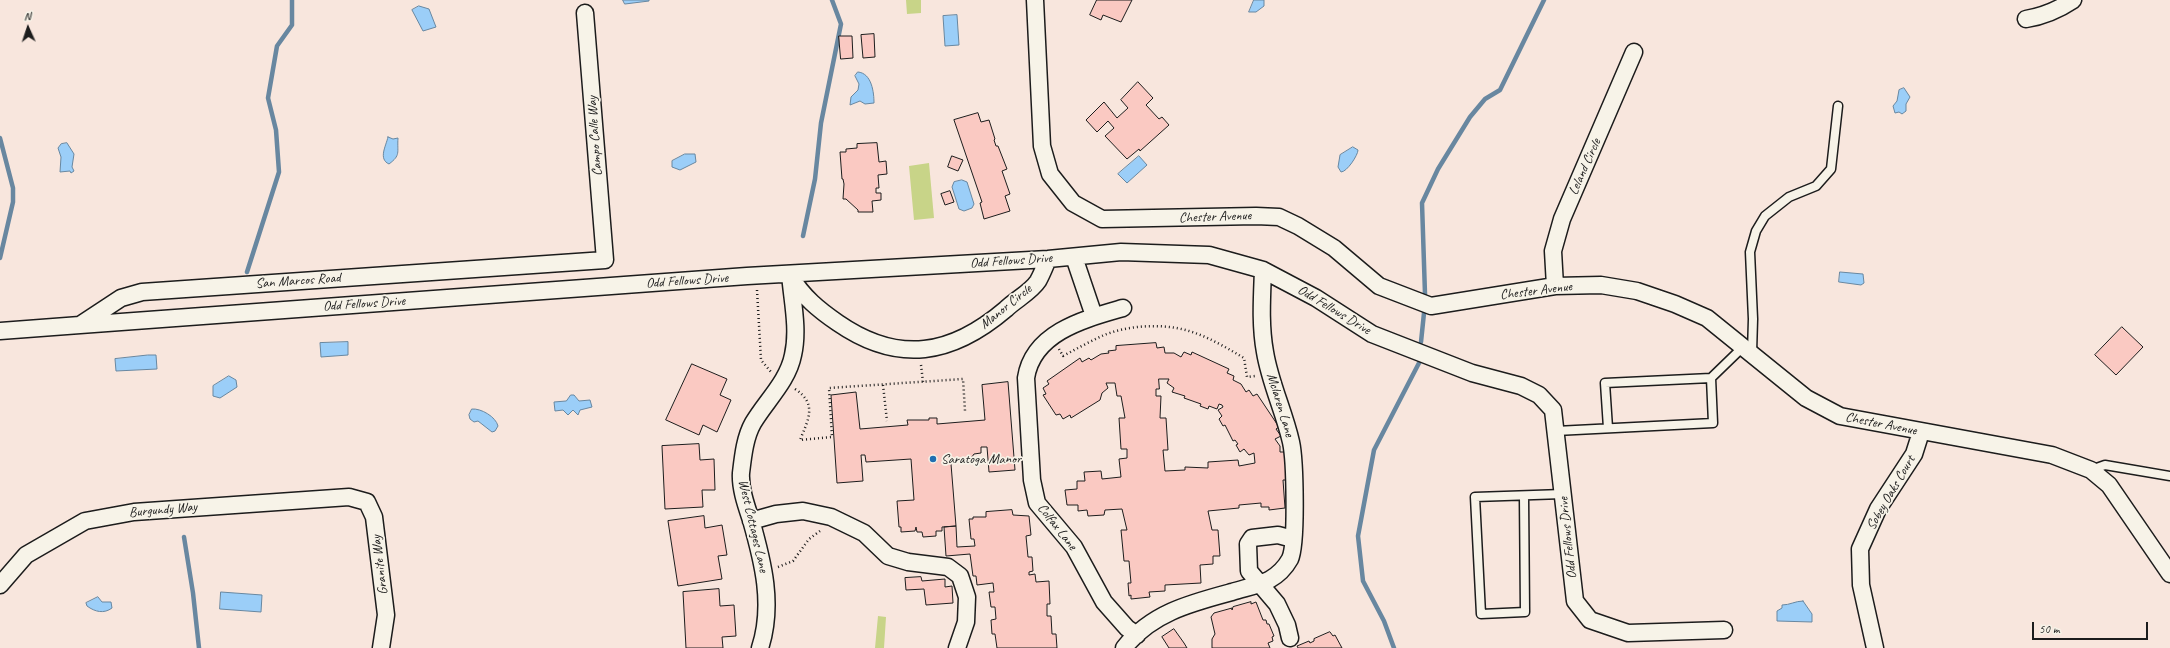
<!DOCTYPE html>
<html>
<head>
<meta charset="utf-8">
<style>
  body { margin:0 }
  #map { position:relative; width:2170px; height:648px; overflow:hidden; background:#f8e6dd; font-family:Caveat,sans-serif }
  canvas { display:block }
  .north { position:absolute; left:8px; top:8px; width:40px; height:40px; -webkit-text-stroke:3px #f7f3e8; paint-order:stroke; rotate:357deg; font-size:11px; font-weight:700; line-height:16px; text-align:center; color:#1c1c1c }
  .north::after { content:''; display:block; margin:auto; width:14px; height:18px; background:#1c1c1c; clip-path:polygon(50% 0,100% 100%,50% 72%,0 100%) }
  .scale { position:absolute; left:2032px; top:622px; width:116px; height:18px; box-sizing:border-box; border:2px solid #1c1c1c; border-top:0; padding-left:5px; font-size:12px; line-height:14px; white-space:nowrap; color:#1c1c1c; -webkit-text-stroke:3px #f7f3e8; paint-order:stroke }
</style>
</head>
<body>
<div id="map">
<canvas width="2170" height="648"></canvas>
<div class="north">N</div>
<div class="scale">50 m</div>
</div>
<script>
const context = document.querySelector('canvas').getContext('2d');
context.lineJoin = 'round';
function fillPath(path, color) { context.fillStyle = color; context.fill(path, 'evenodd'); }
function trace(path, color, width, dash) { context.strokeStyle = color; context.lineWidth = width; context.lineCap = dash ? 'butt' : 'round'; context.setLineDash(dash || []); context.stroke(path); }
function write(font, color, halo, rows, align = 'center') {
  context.font = font + ' Caveat,sans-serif'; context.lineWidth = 3.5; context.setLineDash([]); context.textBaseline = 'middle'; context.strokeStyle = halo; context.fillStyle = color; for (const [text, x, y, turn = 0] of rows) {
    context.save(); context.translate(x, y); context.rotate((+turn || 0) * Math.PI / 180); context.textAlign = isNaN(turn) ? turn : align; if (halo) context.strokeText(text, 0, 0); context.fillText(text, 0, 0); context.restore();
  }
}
const green = new Path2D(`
  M906 0H921V13L907 14Z
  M929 163 934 218 914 220 909 166Z
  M878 616 886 617 884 648H875Z`);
const water = new Path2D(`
  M623 0H649V1L625 4Z
  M1254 0H1264V6L1256 12H1249Z
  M419 6 429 9 436 27 423 31 412 10Z
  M957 15 959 45 945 46 943 16Z
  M858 72C872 73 874 93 874 103L865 104 860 101 850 105 851 97 858 90 859 84 855 76Z
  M1904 88 1910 97 1906 104V111L1902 114 1899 112 1895 113 1893 106 1897 101 1899 90Z
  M388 137 393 139 398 138C397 153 401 155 389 164 378 159 386 146 388 137Z
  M67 143 74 154 72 167 74 171 71 173 70 171 60 172 61 157 58 148 61 144Z
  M1353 147 1358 150C1358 155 1347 172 1341 172L1338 167 1340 155Z
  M685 154H695L696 162 680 170 672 167V161Z
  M1139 156 1147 165 1127 183 1118 174Z
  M962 180 967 182 974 204 972 208 964 211 959 209 952 187 954 182Z
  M1840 272 1863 274 1864 283 1861 285 1839 282Z
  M348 342V355L321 357 320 343Z
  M148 355H156L157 369 116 371 115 359Z
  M229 376 236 380 237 387 220 398 213 396V386Z
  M571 395H574L579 401 590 400 592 407 580 410 578 415 573 410 568 415 563 410 555 411 554 402 566 401Z
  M472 409C481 408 496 417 498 426L495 431 492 432 478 421 474 422 470 419 469 415Z
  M221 592 262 595 261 612 220 609Z
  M98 597 102 602H111L112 608C104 614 95 612 87 606L86 603Z
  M1803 601 1812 614V622L1777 621V611L1782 608V605C1790 605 1795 601 1803 601Z`);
const stream = new Path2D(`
  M0 138 13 188V202L0 258
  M803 236 815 179 821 123 841 24 832 0
  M247 272 279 172 276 130 268 98 277 46 292 25V0
  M1425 294 1422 203 1438 169 1470 117 1485 99 1500 90 1544 0
  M1421 342 1424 313
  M184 537 193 593 199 648
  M1394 648 1384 621 1363 581 1358 536 1374 450 1419 363`);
const building = new Path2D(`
  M1097 0H1132L1121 22 1103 15 1101 20 1090 15Z
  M874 34 875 57 863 58 861 35Z
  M839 36H852L853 58 841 59Z
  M1138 82 1153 98 1146 105 1159 119 1162 117 1169 125 1140 151 1139 149 1127 159 1105 136 1114 128 1108 121 1097 132 1086 120 1104 102 1117 118 1128 108 1121 100Z
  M978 113 981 122 989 120 995 139 994 140 996 146H998L1007 169 1002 171 1010 194 1005 196 1010 211 984 219 980 203 982 202 954 120Z
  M877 143 879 162 886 161 887 174 878 175 879 188H876V193H881V200L872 201 873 212H858V210L846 199H843L844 184 843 179H842L840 152H846V149L857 148V144Z
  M952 156 963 160 958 171 948 167Z
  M950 191 954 202 945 205 941 194Z
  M2122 327 2143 347 2116 375 2095 355Z
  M1156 343 1157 348 1164 347 1165 353H1174L1181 357 1184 352 1191 355 1192 352 1229 369 1227 373 1234 376 1233 380 1241 384 1246 392 1249 390 1253 396 1257 394 1279 427 1276 429 1281 436 1275 439 1280 446V452H1285L1287 480H1283L1285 508 1269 510V507H1261V503L1239 505V508L1208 511 1212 530H1218L1220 556H1213V564L1200 565 1201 583 1165 585V591L1149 592 1150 597 1131 599V595L1129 596 1128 583H1131L1129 561H1124L1121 530H1127L1122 509 1105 510 1104 515 1088 516 1087 510 1078 511V505H1067L1065 490 1077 489V481H1085L1084 472 1101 471 1102 479 1121 477 1119 459 1127 458V449H1121L1119 418H1125L1121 396H1117L1115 383H1106L1108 388 1102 393 1100 400 1071 418 1070 415 1063 419 1060 414 1056 415 1043 395 1046 394 1043 388 1049 384 1047 381 1080 358 1082 362 1089 358 1091 360 1101 354 1109 353 1108 351 1116 350V346ZM1159 379H1169L1167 383 1174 388 1172 392 1185 396 1184 398 1201 404 1200 406 1208 409 1209 406 1217 409 1219 404 1222 405 1223 407 1218 410 1222 416 1219 419 1223 426 1225 425 1233 441 1235 440 1238 444 1236 445 1240 452 1244 449 1249 455 1254 453 1255 463 1239 466 1238 460 1208 462V468L1185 467V470L1165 471 1163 450H1168L1166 418H1160L1161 396H1156V389H1159Z
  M692 364 727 379 720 395 731 400 717 432 703 425 699 435 666 420Z
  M1008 382 1015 470 989 472 987 447H981V453L974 454 969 461H964L955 458 951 464 956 526 942 527V531H936V536L923 537 922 532H917L916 527 915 531 901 532V527H899L897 501 914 500 911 459 866 462 865 455H861L863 481 837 483 831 395 856 392 860 429 908 425 907 420H929V418H937V424L985 420 982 385Z
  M699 444 700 460 714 459 715 490H702L703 507 665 509 662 446Z
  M1012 510 1013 515 1029 516 1031 535 1026 536 1028 557H1032L1033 571 1029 572V575L1035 574 1036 582 1049 581 1050 604H1047V616H1051L1052 634H1056L1057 648H997L995 634H992L991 620 996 619 995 607H991L989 592H994L993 583 977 585 976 576H973L970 554 946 556 944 527 956 526 957 547 975 546 974 539H971L969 519H973V517H986V512Z
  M704 516 705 528 722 525 727 555 718 556 722 579 678 586 668 521Z
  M921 577 922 581 945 579V587L952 586 953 603 926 605 924 589 906 590 905 578Z
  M719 589 720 606 734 605 736 636 722 637 723 648H686L683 592Z
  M1251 602V604L1256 602 1263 620H1266L1267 624H1269L1274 636 1272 637 1273 641 1268 643 1270 648H1212V639L1215 634 1211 617 1214 613 1232 608V610L1233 607Z
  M1174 629 1184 643 1187 648H1169L1162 637Z
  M1330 632 1333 636 1335 635 1342 648H1298L1297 646 1309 641 1310 643 1314 641V639Z`);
const path = new Path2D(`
  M757 290 761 360 771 372
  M1059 349 1063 356C1076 349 1089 342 1102 336 1127 325 1163 323 1189 331 1209 337 1227 348 1244 358L1247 377 1255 376
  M921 365 923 382
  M883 385 887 421
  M795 389C818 404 808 420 800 440L832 437 829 388 963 379 965 411
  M778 567 793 561 809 539 820 531`);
const service = new Path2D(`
  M1752 353 1753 319 1750 252 1756 231 1765 216 1789 197 1816 186 1831 169 1838 106
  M1711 378 1743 347
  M1556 431 1713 423 1711 378 1605 383 1608 428
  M2091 470 2105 465 2170 476
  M1524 496 1525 612 1481 614 1475 497 1563 494`);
const minor = new Path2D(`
  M1035 0 1042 146 1050 174 1073 203 1102 219 1256 216 1279 217 1298 226 1334 248 1379 286 1431 306 1555 286 1601 285 1637 291 1675 304 1707 318 1806 398 1840 416 2052 455 2091 470 2109 485 2170 574
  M2026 19C2044 16 2058 10 2073 0
  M1074 257 1094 316
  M791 277C803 297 819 310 838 323 899 365 952 355 1006 309 1015 300 1031 292 1038 281 1042 274 1045 266 1048 259
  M1555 286 1553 251 1562 219 1634 52
  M1123 308C1085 319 1033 332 1026 378L1032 480 1037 503 1074 547 1104 602 1127 628 1137 635
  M80 325 747 276 1048 259 1121 252 1209 255 1263 270 1316 298 1372 334 1472 373 1521 386 1539 395 1553 410 1575 601 1590 620 1628 633 1724 630
  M0 331 80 325 121 298 142 292 605 260 585 13
  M751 521 776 514 803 511 831 517 864 533 888 556 908 562 948 567 960 576 967 597 966 622 957 648
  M0 585 26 555 85 521 134 512 349 497 367 502 374 517 386 615 381 648
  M1290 638 1287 625 1277 604 1249 571 1248 544 1252 538 1278 535 1293 539
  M760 648C774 605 763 562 751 520 746 505 740 488 741 473 743 456 745 437 753 423 766 401 788 381 793 355 799 329 792 300 790 274
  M1124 648C1151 613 1191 603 1232 592 1244 588 1257 586 1269 580 1278 575 1285 568 1290 559 1297 544 1295 460 1291 442 1284 411 1270 383 1265 352 1260 325 1262 297 1263 270
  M1875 648 1861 585 1860 549 1878 509 1914 454 1921 432`);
const markers = [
  [933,459,4,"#1f6fb2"]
];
const streetNames = [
  ["Campo Calle Way",595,136,-94],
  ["Leland Circle",1585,167,-66],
  ["Chester Avenue",1215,217,-2],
  ["Odd Fellows Drive",1011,261,-4],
  ["San Marcos Road",298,281,-4],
  ["Odd Fellows Drive",687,281,-4],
  ["Chester Avenue",1536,291,-7],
  ["Odd Fellows Drive",364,304,-4],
  ["Manor Circle",1006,307,-39],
  ["Odd Fellows Drive",1334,310,31],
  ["Mclaren Lane",1280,405,73],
  ["Chester Avenue",1881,424,11],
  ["Sobey Oaks Court",1891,493,-60],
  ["Burgundy Way",163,510,-5],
  ["West Cottages Lane",753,526,77],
  ["Colfax Lane",1057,527,52],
  ["Odd Fellows Drive",1568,538,-96],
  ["Granite Way",380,565,-97]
];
const poiNames = [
  ["Saratoga Manor",941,459]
];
fillPath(green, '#c8d488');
fillPath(water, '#9bcef8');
trace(water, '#6887a0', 1);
trace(stream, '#6887a0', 4.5);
fillPath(building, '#fac9c2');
trace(building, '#1c1c1c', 1);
trace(service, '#1c1c1c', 11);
trace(minor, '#1c1c1c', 19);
trace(path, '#1c1c1c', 2.5, [1, 3]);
trace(service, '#f7f3e8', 8);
trace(minor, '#f7f3e8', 16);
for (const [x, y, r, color] of markers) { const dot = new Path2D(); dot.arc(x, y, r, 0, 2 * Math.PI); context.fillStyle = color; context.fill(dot); trace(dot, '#f7f3e8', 1.5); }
write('14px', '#1c1c1c', '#f7f3e8', streetNames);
write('14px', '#1c1c1c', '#f7f3e8', poiNames, 'left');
</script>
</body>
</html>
